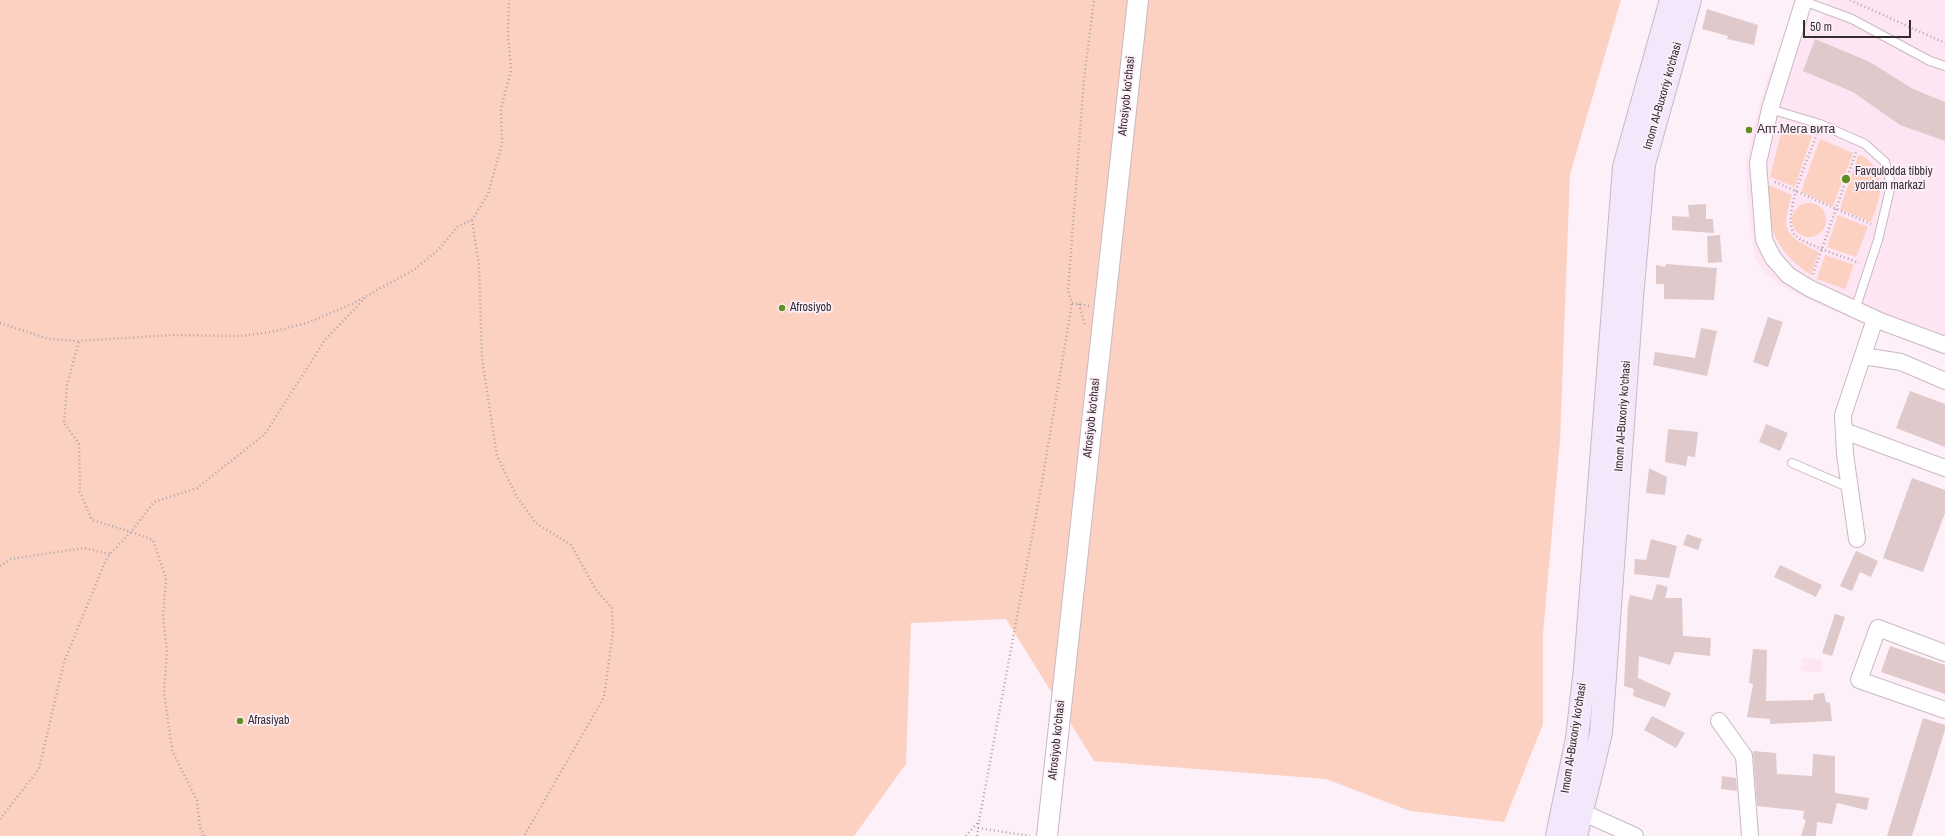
<!DOCTYPE html>
<html>
<head>
<meta charset="utf-8">
<style>
  body { margin:0 }
  #map { position:relative; width:1945px; height:836px; overflow:hidden; background:#fef0f9; font-family:"Archivo Narrow",sans-serif }
  canvas { display:block }
  .scale { position:absolute; left:1803px; top:20px; width:108px; height:18px; box-sizing:border-box; border:2px solid #342d31; border-top:0; padding-left:5px; font-size:12px; line-height:14px; white-space:nowrap; color:#342d31; -webkit-text-stroke:3px #fef0f9; paint-order:stroke }
</style>
</head>
<body>
<div id="map">
<canvas width="1945" height="836"></canvas>
<div class="scale">50 m</div>
</div>
<script>
const context = document.querySelector('canvas').getContext('2d');
context.lineJoin = 'round';
function fillPath(path, color) { context.fillStyle = color; context.fill(path, 'evenodd'); }
function trace(path, color, width, dash) { context.strokeStyle = color; context.lineWidth = width; context.lineCap = dash ? 'butt' : 'round'; context.setLineDash(dash || []); context.stroke(path); }
function write(font, color, halo, rows, align = 'center') {
  context.font = font + ' "Archivo Narrow",sans-serif'; context.lineWidth = 3.5; context.setLineDash([]); context.textBaseline = 'middle'; context.strokeStyle = halo; context.fillStyle = color; for (const [text, x, y, turn = 0] of rows) {
    context.save(); context.translate(x, y); context.rotate((+turn || 0) * Math.PI / 180); context.textAlign = isNaN(turn) ? turn : align; if (halo) context.strokeText(text, 0, 0); context.fillText(text, 0, 0); context.restore();
  }
}
const built = new Path2D(`
  M1829 0H1945V356L1817 304 1779 284 1766 274 1755 260 1747 195 1746 163 1752 130 1773 60 1790 67 1807 18 1820 23Z
  M1802 658 1822 660 1821 672 1800 671Z`);
const green = new Path2D(`
  M0 0H1621L1570 174 1560 441 1543 634V724L1504 822 1410 811 1326 779 1094 761 1006 619 911 623 906 764 854 836H0Z
  M1783 125 1812 136 1795 187 1770 177Z
  M1820 139 1853 153 1833 206 1801 192Z
  M1861 155C1889 171 1881 198 1871 222L1840 209 1858 156Z
  M1769 185 1792 195C1780 232 1786 236 1819 252L1811 275C1777 252 1764 226 1769 185Z
  M1792 220a17 17 0 1 1 34 0a17 17 0 1 1-34 0Z
  M1838 215 1868 227 1856 257 1827 247Z
  M1825 255 1854 265 1845 289 1817 279Z`);
const building = new Path2D(`
  M1707 9 1758 25 1754 45 1727 39 1728 36 1702 29Z
  M1815 39 1870 62 1913 89 1945 102V141L1900 125 1853 92 1803 71Z
  M1706 204V219H1713L1714 233 1672 230V216L1689 217 1688 205Z
  M1720 235 1722 262 1708 263 1707 236Z
  M1666 264 1717 268 1714 300 1664 299V284H1656V265L1665 267Z
  M1768 317 1783 322 1768 367 1753 362Z
  M1701 328 1717 331 1707 376 1653 365 1655 352 1695 358Z
  M1910 391 1945 404V447L1896 428Z
  M1766 424 1788 433 1780 451 1759 442Z
  M1668 429 1698 432 1695 457 1688 456 1686 466 1665 462Z
  M1649 468 1667 477 1665 495 1646 493Z
  M1912 478 1945 490V513L1923 572 1883 558Z
  M1687 534 1702 539 1698 550 1683 545Z
  M1651 539 1677 546 1669 578 1634 574 1635 559 1646 560Z
  M1856 551 1878 561 1871 577 1860 572 1852 591 1840 586Z
  M1780 565 1822 585 1816 597 1774 577Z
  M1657 584 1668 587 1665 598H1682L1683 636 1711 638 1710 656 1675 652 1670 665 1639 656 1638 678 1671 693 1665 707 1633 696 1634 689 1624 686 1628 604 1630 595 1652 600Z
  M1835 614 1845 617 1832 656 1822 653Z
  M1890 646 1945 665V694L1881 672Z
  M1753 649 1767 650 1766 701 1813 700 1814 694 1824 693 1826 702 1830 703 1832 721 1770 724V719L1747 717 1753 684 1749 683Z
  M1652 716 1685 733 1676 748 1644 730Z
  M1923 718 1945 725V730L1912 836H1887Z
  M1753 751 1776 753 1777 774 1812 776 1813 754 1835 756V793L1869 798 1867 810 1837 803 1832 824 1817 822 1816 836H1801L1806 820 1803 819 1804 811 1757 806Z
  M1722 776 1736 778 1737 791 1721 789Z`);
const path = new Path2D(`
  M1850 0 1945 43
  M1817 134C1810 154 1780 218 1795 235 1805 245 1845 257 1859 263
  M1775 182 1871 224
  M472 220 479 265 482 358 497 456 517 497 536 523 571 545 596 590 612 608 613 631 604 697 524 836
  M1813 274 1856 152
  M1079 304 1085 326
  M1089 306 1072 303 1068 291 1084 79 1094 0
  M0 323 49 339 79 341 171 335 241 336 271 332 307 323 352 304 415 269 439 249 458 226 472 220 488 194 502 144 501 109 511 70 508 34 509 0
  M0 566 11 559 84 548 110 554
  M0 819 39 769 64 662 105 562 110 554 131 532 92 520 80 492 79 444 64 423 67 385 79 341
  M978 828 1030 836
  M204 836 200 827 197 801 172 750 164 692 167 651 163 616 166 578 153 540 131 532 154 502 197 488 265 434 325 340 365 298
  M966 836 979 821 1041 488 1072 303
  M977 836 979 821`);
const service = new Path2D(`
  M1809 3 1852 19 1930 61 1945 66
  M1770 109 1820 124 1865 144 1885 162 1891 185 1878 240 1855 310
  M1792 463 1850 488`);
const minor = new Path2D(`
  M1804 0 1770 109 1758 163 1764 240 1773 258 1788 275 1809 288 1880 321 1945 345
  M1863 356 1901 362 1945 381
  M1844 431 1945 468
  M1857 539 1845 454 1843 415 1875 319
  M1945 653 1878 628 1859 680 1945 710
  M1719 721 1744 756 1750 836
  M1582 812 1635 836`);
const tertiary = new Path2D(`
  M1047 836 1138 0`);
const secondary = new Path2D(`
  M1557 836 1577 738 1585 668 1624 167 1671 0
  M1576 836 1601 733 1632 297 1644 164 1690 0`);
const markers = [
  [1749,130,4,"#608e21"],
  [1846,179,5,"#608e21"],
  [782,308,4,"#608e21"],
  [240,721,4,"#608e21"]
];
const streetNames = [
  ["Afrosiyob ko'chasi",1127,96,-84],
  ["Imom Al-Buxoriy ko'chasi",1663,96,-74],
  ["Imom Al-Buxoriy ko'chasi",1623,416,-86],
  ["Afrosiyob ko'chasi",1092,418,-84],
  ["Imom Al-Buxoriy ko'chasi",1574,738,-81],
  ["Afrosiyob ko'chasi",1057,740,-84]
];
const poiNames = [
  ["Апт.Мега вита",1757,130],
  ["Favqulodda tibbiy",1855,172],
  ["yordam markazi",1855,186],
  ["Afrosiyob",790,308],
  ["Afrasiyab",248,721]
];
fillPath(built, '#fee5f4');
fillPath(green, '#fcd1c2');
fillPath(building, '#dfc9cb');
trace(service, '#c9b8c2', 10);
trace(minor, '#c9b8c2', 18);
trace(tertiary, '#c9b8c2', 22);
trace(secondary, '#c9b8c2', 24);
trace(path, '#afa4ab', 2.5, [1, 3]);
trace(service, '#fff', 8);
trace(minor, '#fff', 16);
trace(tertiary, '#fff', 20);
trace(secondary, '#f2e7fb', 22);
for (const [x, y, r, color] of markers) { const dot = new Path2D(); dot.arc(x, y, r, 0, 2 * Math.PI); context.fillStyle = color; context.fill(dot); trace(dot, '#fef0f9', 1.5); }
write('12px', '#342d31', '#fef0f9', streetNames);
write('12px', '#342d31', '#fef0f9', poiNames, 'left');
</script>
</body>
</html>
